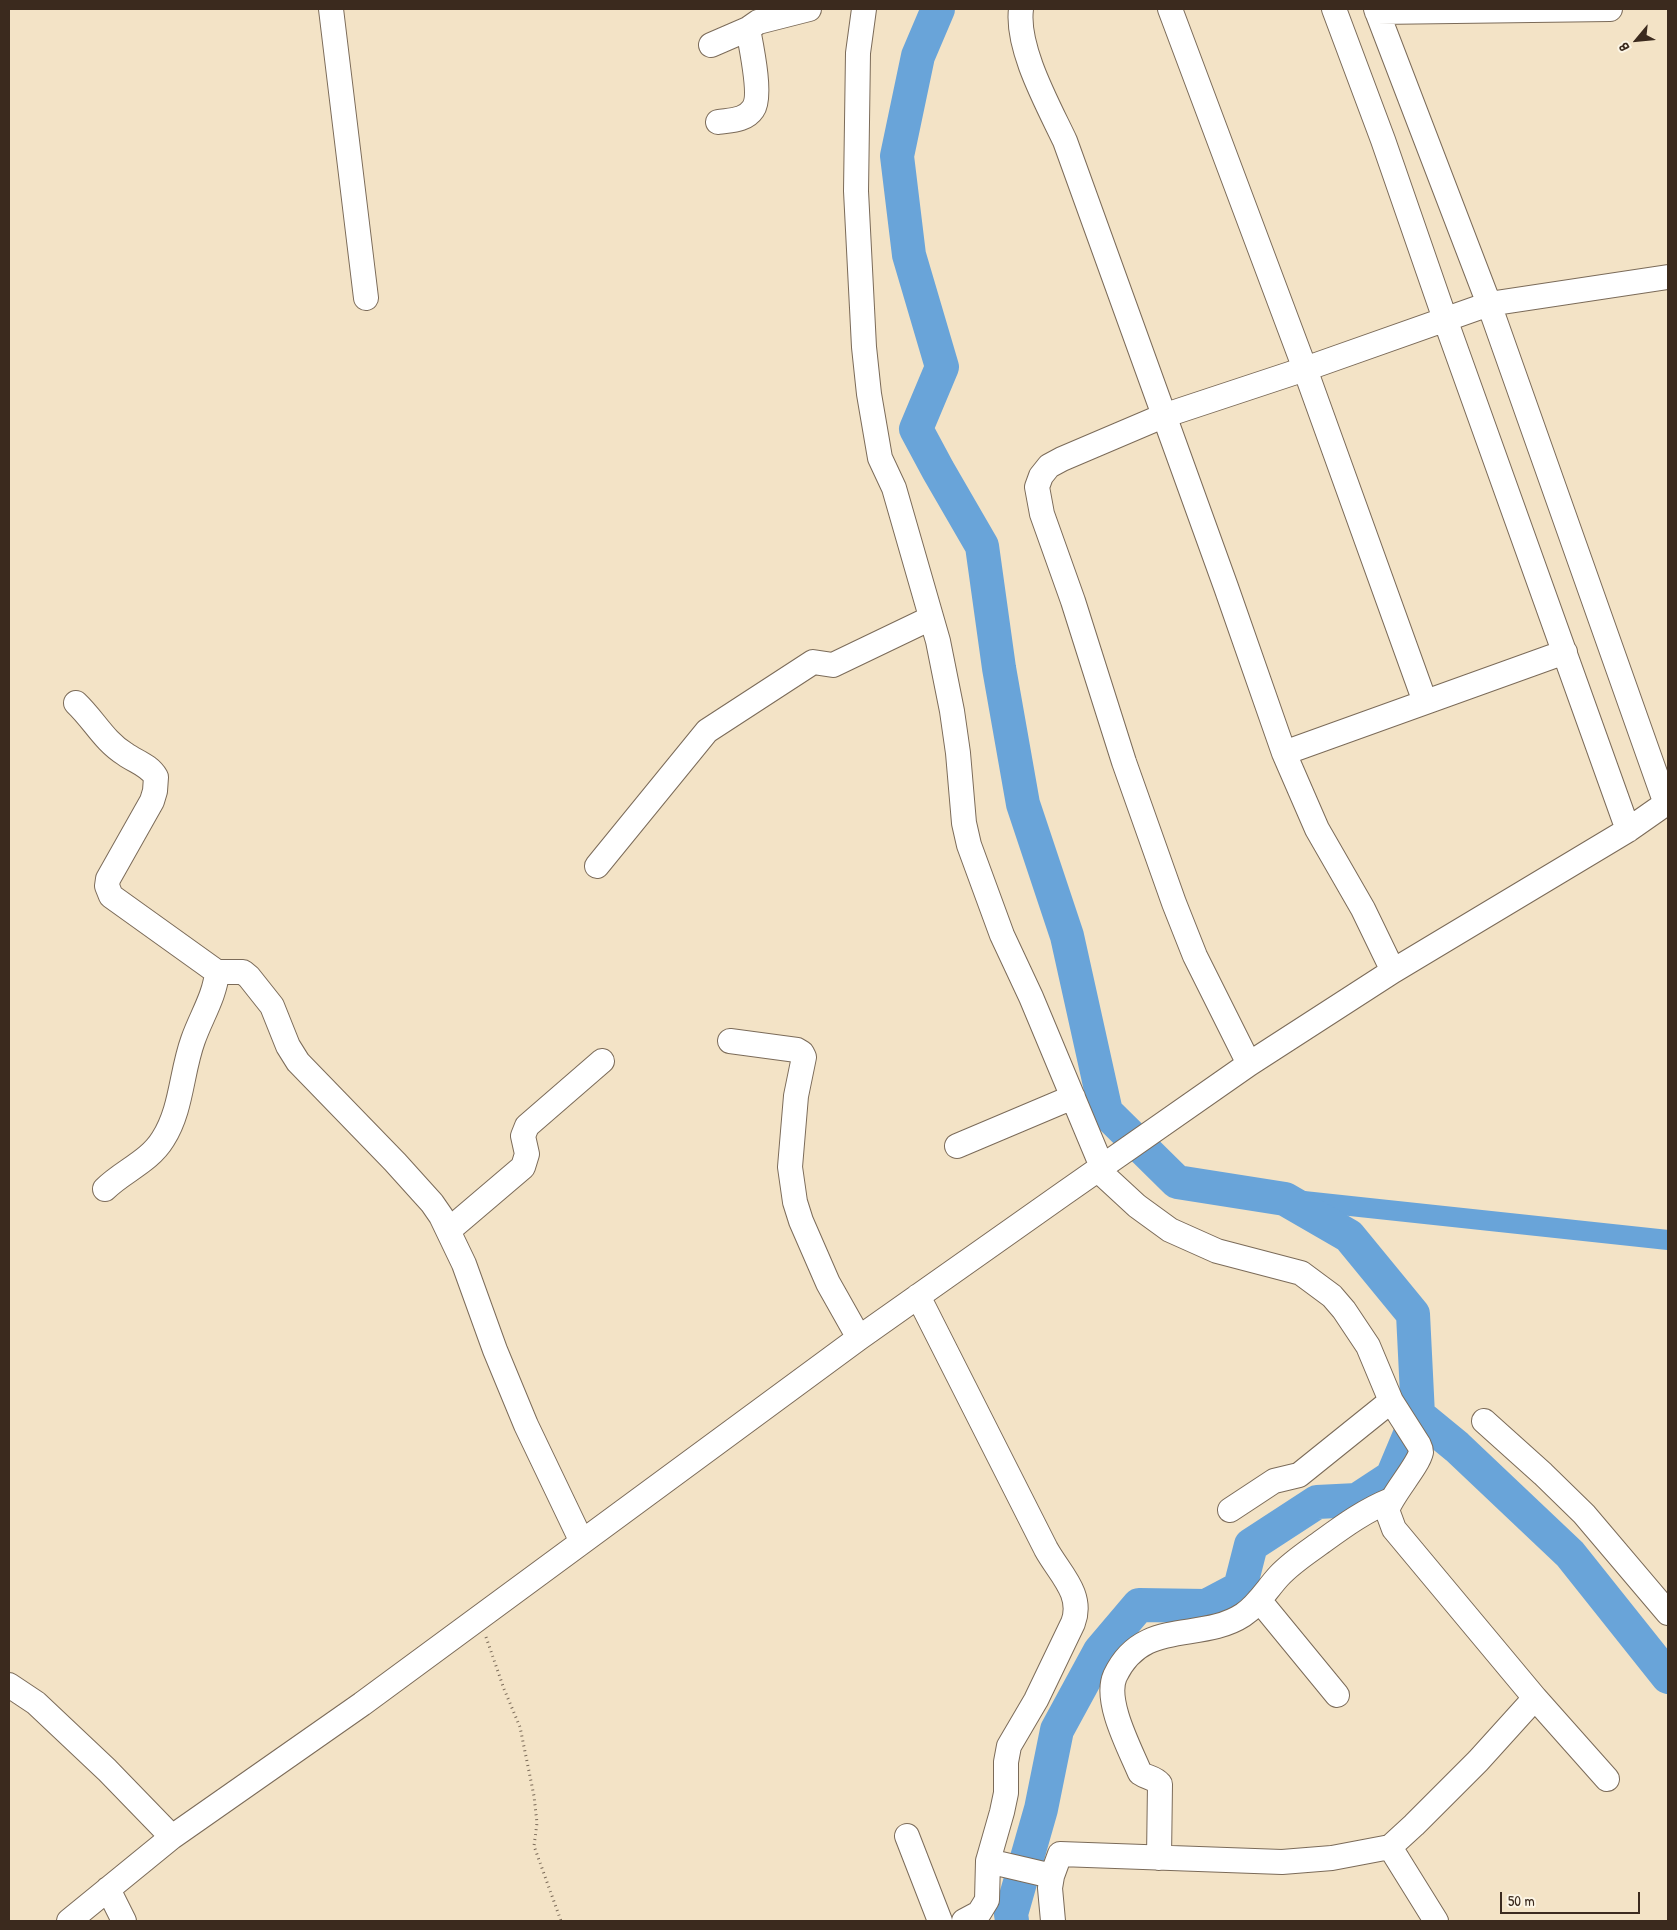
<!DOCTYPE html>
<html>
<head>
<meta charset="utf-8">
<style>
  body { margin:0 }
  #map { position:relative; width:1677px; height:1930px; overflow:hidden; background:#f3e3c6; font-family:"Patrick Hand",sans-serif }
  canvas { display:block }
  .frame { position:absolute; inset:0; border:10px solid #3b2a1e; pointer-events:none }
  .north { position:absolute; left:1612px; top:15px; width:50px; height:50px; -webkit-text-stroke:4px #fcf5e5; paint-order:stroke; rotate:242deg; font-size:14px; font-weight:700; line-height:20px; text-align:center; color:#3b2a1e }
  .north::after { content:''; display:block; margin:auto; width:18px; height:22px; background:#3b2a1e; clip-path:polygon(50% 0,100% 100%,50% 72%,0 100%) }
  .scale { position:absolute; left:1500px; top:1892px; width:140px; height:22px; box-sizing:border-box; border:2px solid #3b2a1e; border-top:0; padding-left:6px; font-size:15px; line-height:18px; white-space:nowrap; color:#3b2a1e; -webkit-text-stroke:4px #fcf5e5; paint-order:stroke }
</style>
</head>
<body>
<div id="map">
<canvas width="1677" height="1930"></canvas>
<div class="frame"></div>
<div class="north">B</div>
<div class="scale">50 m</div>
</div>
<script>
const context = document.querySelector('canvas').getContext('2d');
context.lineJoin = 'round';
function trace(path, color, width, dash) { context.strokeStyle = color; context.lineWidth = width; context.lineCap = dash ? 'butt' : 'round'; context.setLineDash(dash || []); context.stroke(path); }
const canal = new Path2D(`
  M1285 1199 1668 1240`);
const river = new Path2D(`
  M938 9 918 56 897 156 909 255 942 367 916 429 938 470 982 546 999 668 1023 804 1067 936 1106 1112 1177 1182 1285 1199 1349 1236 1413 1314 1418 1415 1392 1477 1357 1500 1317 1502 1251 1545 1240 1588 1206 1606 1139 1605 1100 1651 1057 1730 1041 1809 1011 1914 1012 1921
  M1418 1415 1457 1447 1570 1554 1668 1677`);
const path = new Path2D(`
  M486 1637 504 1689 520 1727 534 1796 537 1823 534 1846 561 1921`);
const minor = new Path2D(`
  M331 9 366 298
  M864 9 858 53 856 191 864 347 869 394 880 458 894 488 938 641 952 711 958 753 964 823 969 845 1002 935 1031 997 1102 1167
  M1021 9C1016 48 1048 105 1065 141L1226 587 1284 753 1317 829 1363 909 1393 971
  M1170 9 1305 369 1425 702
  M1334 9 1383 140 1445 319 1628 830
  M1376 9 1489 304 1666 804
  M1377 12 1610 9
  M711 45 748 29
  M718 122C730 120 745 121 753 109 762 97 751 45 748 29L758 22 809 9
  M76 703C94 720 104 741 125 754 136 762 149 765 156 777L155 791 152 801 108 879 107 886 111 896 217 972H243L249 977 272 1006 288 1046 298 1062 395 1162 432 1203 441 1216 464 1264 495 1350 526 1425 581 1540
  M1284 753 1565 652
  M597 866 707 731 813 662 833 665 931 618
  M730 1041 797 1050 802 1053 804 1057 796 1096 790 1167 795 1202 801 1221 828 1283 859 1338
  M1249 1064 1195 956 1174 903 1124 762 1073 601 1042 514 1037 487 1041 476 1049 466 1062 459 1163 416 1305 369 1489 304 1668 277
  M957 1146 1073 1097
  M1098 1170 1137 1206 1170 1230 1217 1251 1301 1273 1332 1296 1344 1310 1368 1346 1391 1401 1419 1445C1420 1447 1421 1451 1421 1452 1418 1466 1393 1493 1387 1510L1394 1529 1535 1698 1607 1779
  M105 1189C123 1171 149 1162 163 1139 182 1109 181 1073 193 1040 201 1017 215 996 217 972
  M449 1230 523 1167 527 1154 523 1136 527 1126 602 1061
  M918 1296 1046 1549C1059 1573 1084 1594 1073 1623L1036 1700 1009 1746 1006 1762V1793L1002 1812 988 1861 1052 1876 1050 1888 1053 1921
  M1484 1421 1543 1474 1584 1514 1668 1613
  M1230 1510 1274 1481 1299 1475 1391 1401
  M1259 1600 1337 1695
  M9 1685 36 1703 107 1770 172 1837
  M907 1836 940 1921
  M1390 1847 1436 1921
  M1159 1858 1160 1784C1154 1777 1147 1778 1140 1773 1130 1749 1104 1701 1115 1676 1143 1617 1200 1643 1243 1615 1258 1605 1267 1589 1279 1576 1292 1562 1308 1552 1323 1541 1345 1525 1366 1510 1391 1500
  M1052 1876 1060 1854 1282 1862 1332 1858 1390 1847 1414 1825 1478 1761 1535 1698
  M108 1889 124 1921
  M69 1921 172 1837 362 1704 859 1338 1063 1194 1249 1064 1393 971 1628 830 1668 802
  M964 1921 979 1913 987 1900 988 1861`);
trace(canal, '#69a4d9', 20);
trace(river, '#69a4d9', 34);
trace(minor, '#7b6b59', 26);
trace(path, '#7b6b59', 3, [1, 4]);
trace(minor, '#fff', 24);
</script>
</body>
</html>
